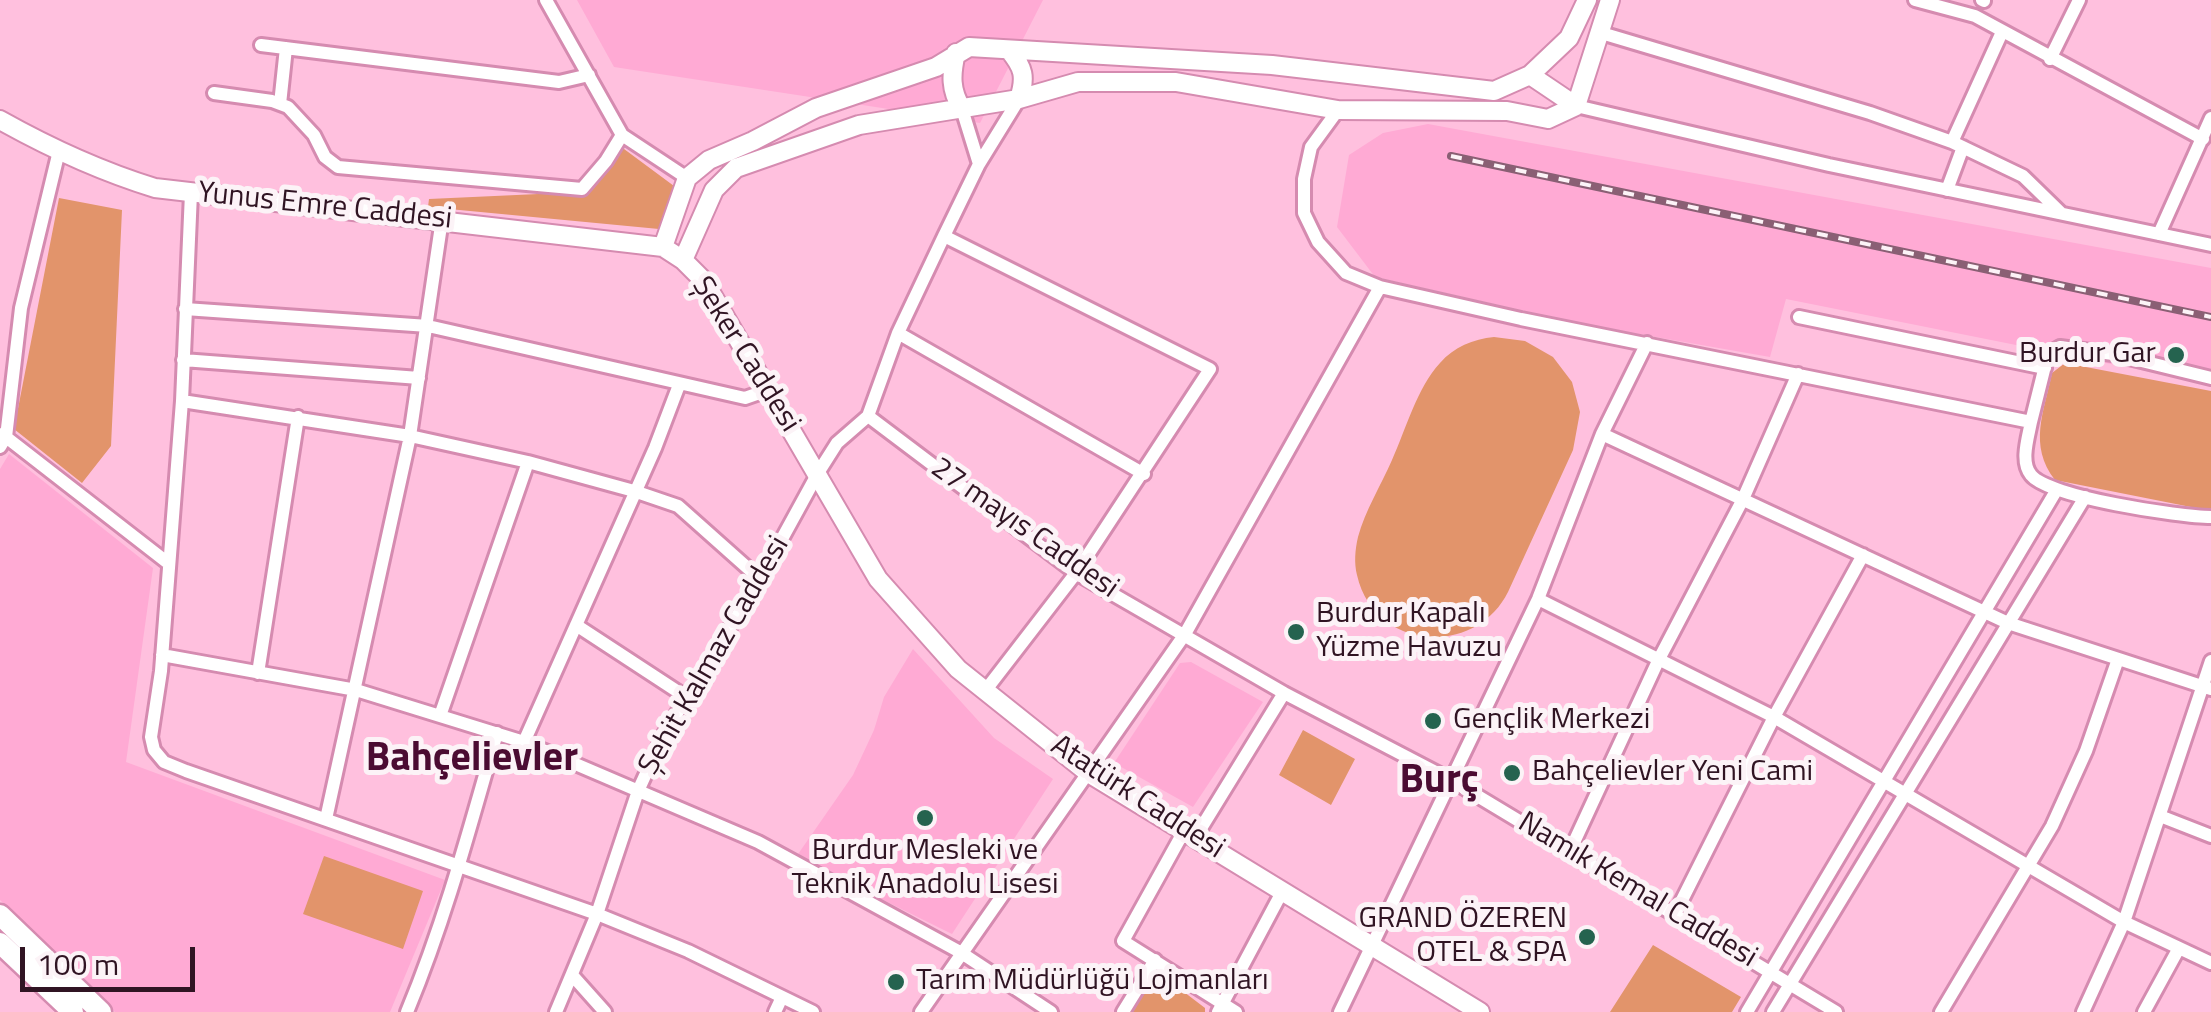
<!DOCTYPE html>
<html>
<head>
<meta charset="utf-8">
<style>
  body { margin:0 }
  #map { position:relative; width:2211px; height:1012px; overflow:hidden; background:#ffc0de; font-family:"Titillium Web",sans-serif }
  canvas { display:block }
  .scale { position:absolute; left:20px; top:947px; width:175px; height:45px; box-sizing:border-box; border:5px solid #301423; border-top:0; padding-left:12px; font-size:30px; line-height:35px; white-space:nowrap; color:#301423; -webkit-text-stroke:8px #fcf3f7; paint-order:stroke }
</style>
</head>
<body>
<div id="map">
<canvas width="2211" height="1012"></canvas>
<div class="scale">100 m</div>
</div>
<script>
const context = document.querySelector('canvas').getContext('2d');
context.lineJoin = 'round';
function fillPath(path, color) { context.fillStyle = color; context.fill(path, 'evenodd'); }
function trace(path, color, width, dash) { context.strokeStyle = color; context.lineWidth = width; context.lineCap = dash ? 'butt' : 'round'; context.setLineDash(dash || []); context.stroke(path); }
function write(font, color, halo, rows, align = 'center') {
  context.font = font + ' "Titillium Web",sans-serif'; context.lineWidth = 10; context.setLineDash([]); context.textBaseline = 'middle'; context.strokeStyle = halo; context.fillStyle = color; for (const [text, x, y, turn = 0] of rows) {
    context.save(); context.translate(x, y); context.rotate((+turn || 0) * Math.PI / 180); context.textAlign = isNaN(turn) ? turn : align; if (halo) context.strokeText(text, 0, 0); context.fillText(text, 0, 0); context.restore();
  }
}
const built = new Path2D(`
  M577 0H1043L980 123 614 67Z
  M1428 124 2211 268V384L1786 299 1770 357 1581 324 1375 277 1337 227 1349 155 1383 133Z
  M9 454 153 568 126 762 445 880 390 1012H115L0 900V469Z
  M913 649 994 738 1053 779 952 934 796 857 853 775 874 730 884 697Z
  M1191 662 1263 702 1193 807 1114 763 1180 663Z`);
const green = new Path2D(`
  M620 146 674 186 659 229 428 207 429 199 582 192Z
  M59 198 122 210 111 446 82 483 14 429Z
  M1494 337 1525 341 1553 357 1572 382 1580 412 1573 450 1508 592C1475 658 1374 651 1357 575 1354 563 1355 550 1358 537 1365 511 1381 485 1392 460 1406 429 1417 388 1440 363 1454 347 1473 339 1494 337Z
  M2065 363 2211 391V511L2055 480C2028 445 2044 412 2052 373Z
  M1303 730 1355 759 1331 805 1279 775Z
  M324 856 423 891 403 949 303 914Z
  M1653 945 1741 997 1732 1012H1610Z
  M1163 976 1205 1008V1012H1131C1139 996 1144 979 1163 976Z`);
const minor = new Path2D(`
  M546 0 622 135 687 178
  M1915 0 1975 16 2203 139
  M1982 0 1984 1
  M1598 32 1870 113 1952 142 2023 176 2061 213
  M261 45 559 82 589 75
  M2050 59 2079 0
  M214 93 272 101 288 107 314 135 325 157 338 167 582 189 606 161 622 135
  M280 104 286 48
  M1576 106 1829 165 2211 245
  M962 109 979 164
  M1338 110 1311 147 1304 179V213L1318 242 1346 273 1380 287 1521 319 2031 422C2028 438 2020 462 2031 475 2048 497 2180 517 2211 517
  M1952 142 2002 32
  M1947 190 1963 147
  M191 193 182 401 161 671 151 737 154 750 164 762 186 771 597 914 688 951 813 1012
  M2159 234 2211 118
  M944 236 1210 369 1076 573 985 691
  M185 309 428 326 745 398 768 390
  M1799 317 2045 368
  M898 333 1144 474
  M183 360 419 378
  M182 401 410 436 528 462 634 491 678 506 760 579
  M868 416 1076 573 1284 693 1451 780 1836 1012
  M2031 422 2048 354 2060 347 2113 354 2211 378
  M2 434 168 563
  M1602 434 2008 623 2211 689
  M0 447 6 437 21 308 59 151
  M1538 599 1774 717 2124 922 2211 963
  M576 625 686 697
  M162 655 356 690 524 742 758 842 960 952 1051 1012
  M258 673 298 417
  M441 713 528 462
  M524 742 655 448 679 385
  M2160 816 2211 836
  M326 819 410 436 442 219
  M1184 831 1123 941 1236 1012
  M1195 838 1284 693
  M1570 851 1658 661 1743 499 1798 374
  M1675 914 1774 717 1863 555
  M572 975 605 1012
  M407 1012C445 921 470 827 497 733
  M556 1012 597 914 638 791 664 734 760 579 818 473 837 443 868 416 898 333 944 236 979 164 1019 99
  M775 1012 782 997
  M921 1012 1185 634 1380 287
  M1123 1012 1155 960
  M1218 1012 1282 892
  M1340 1012 1538 599 1602 434 1647 343
  M1747 1012 2056 491
  M1773 1012 2085 497
  M1941 1012 2052 826 2086 751 2118 659
  M2083 1012 2124 922 2211 661
  M2144 1012 2179 948`);
const major = new Path2D(`
  M1009 50C1024 68 1026 77 1019 99
  M956 53C951 74 950 90 962 109
  M1530 75 1576 106
  M0 120C50 148 100 171 155 188L663 247 683 260 704 281 878 579 958 669 1087 772 1480 1012
  M663 247 687 178 709 160 753 141 816 108 936 67 969 47 1272 65 1494 91 1530 75 1569 38 1587 0
  M683 260 714 190 736 168 859 125 1019 99 1078 82H1176L1338 110 1507 111 1548 119 1576 106 1610 0`);
const highway = new Path2D(`
  M0 915 101 1012
  M0 943 73 1012`);
const rail = new Path2D(`
  M1451 156 2211 317`);
const markers = [
  [2176,355,10,"#25634f"],
  [1296,632,10,"#25634f"],
  [1433,721,10,"#25634f"],
  [1512,773,10,"#25634f"],
  [925,818,10,"#25634f"],
  [1587,937,10,"#25634f"],
  [896,982,10,"#25634f"]
];
const streetNames = [
  ["Yunus Emre Caddesi",325,207,6],
  ["Şeker Caddesi",745,355,58],
  ["27 mayıs Caddesi",1024,529,35],
  ["Şehit Kalmaz Caddesi",715,656,-60],
  ["Atatürk Caddesi",1137,798,33],
  ["Namık Kemal Caddesi",1637,891,31]
];
const poiNames = [
  ["Burdur Gar",2156,355,"right"],
  ["Burdur Kapalı",1316,615],
  ["Yüzme Havuzu",1316,649],
  ["Gençlik Merkezi",1453,721],
  ["Bahçelievler Yeni Cami",1532,773],
  ["Burdur Mesleki ve",925,852,"center"],
  ["Teknik Anadolu Lisesi",925,886,"center"],
  ["GRAND ÖZEREN",1567,920,"right"],
  ["OTEL & SPA",1567,954,"right"],
  ["Tarım Müdürlüğü Lojmanları",916,982]
];
const districtNames = [
  ["Bahçelievler",472,760],
  ["Burç",1439,782]
];
fillPath(built, '#ffaad4');
fillPath(green, '#e2946b');
trace(minor, '#d58bb0', 18);
trace(major, '#d58bb0', 22);
trace(highway, '#d58bb0', 25);
trace(minor, '#fff', 12);
trace(major, '#fff', 18);
trace(highway, '#fff', 20);
trace(rail, '#8a5f74', 8);
trace(rail, '#fcf3f7', 4, [11]);
for (const [x, y, r, color] of markers) { const dot = new Path2D(); dot.arc(x, y, r, 0, 2 * Math.PI); context.fillStyle = color; context.fill(dot); trace(dot, '#fcf3f7', 4); }
write('30px', '#301423', '#fcf3f7', streetNames);
write('30px', '#301423', '#fcf3f7', poiNames, 'left');
write('bold 40px', '#4b0c32', '#fcf3f7', districtNames);
</script>
</body>
</html>
